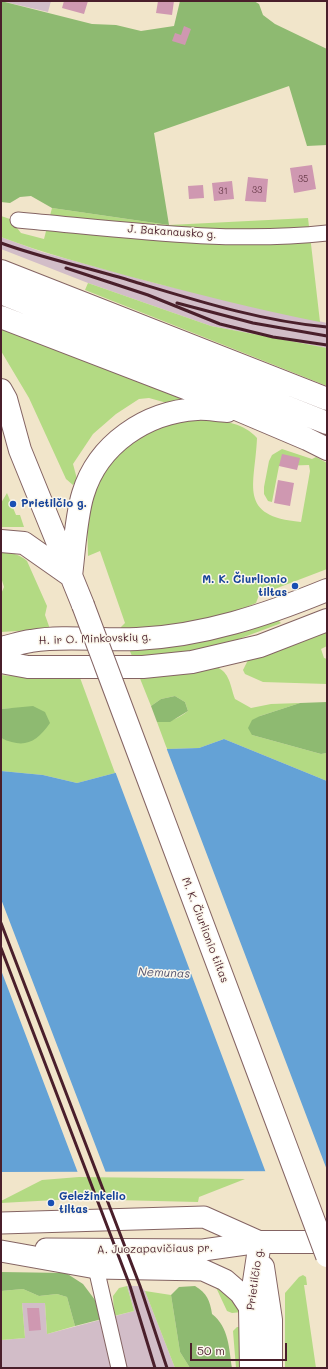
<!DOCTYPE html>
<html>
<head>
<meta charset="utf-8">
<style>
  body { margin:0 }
  #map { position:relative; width:328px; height:1369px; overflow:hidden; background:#f1e5ca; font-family:Mali,sans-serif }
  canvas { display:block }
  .frame { position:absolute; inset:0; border:2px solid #4a1f2b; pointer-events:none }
  .scale { position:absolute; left:190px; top:1343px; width:97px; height:18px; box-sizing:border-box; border:2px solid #4a1f2b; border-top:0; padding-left:5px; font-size:12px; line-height:14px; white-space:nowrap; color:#4a1f2b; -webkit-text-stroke:3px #fbf7ec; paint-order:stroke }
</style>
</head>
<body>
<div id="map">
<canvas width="328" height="1369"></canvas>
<div class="frame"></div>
<div class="scale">50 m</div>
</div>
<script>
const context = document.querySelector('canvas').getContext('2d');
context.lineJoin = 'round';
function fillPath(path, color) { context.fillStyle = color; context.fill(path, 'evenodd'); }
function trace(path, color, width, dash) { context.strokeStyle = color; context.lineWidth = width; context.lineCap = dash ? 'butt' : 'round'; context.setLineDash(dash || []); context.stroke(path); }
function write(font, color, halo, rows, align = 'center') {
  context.font = font + ' Mali,sans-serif'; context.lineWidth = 3; context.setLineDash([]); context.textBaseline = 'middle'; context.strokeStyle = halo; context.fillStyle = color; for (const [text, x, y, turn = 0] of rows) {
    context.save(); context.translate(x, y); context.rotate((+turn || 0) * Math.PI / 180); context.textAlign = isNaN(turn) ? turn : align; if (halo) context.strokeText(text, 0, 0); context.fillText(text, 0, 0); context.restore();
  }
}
const industrial = new Path2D(`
  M1 1H51L48 12Z
  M1 237 42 252 159 284 327 323V348L211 326 88 283 1 249Z
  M127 1286H140L145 1291 175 1368H1V1340L25 1338 22 1303H45L47 1334 134 1311Z`);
const green = new Path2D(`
  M52 208 169 225 308 218 320 322C255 309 192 293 128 276 85 264 43 253 1 237V216L10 219 21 233 44 239Z
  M88 283 211 326 327 348V386L85 290Z
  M1 327 192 399 167 403 149 398 139 399 116 414 93 434 73 464 77 479 73 485 66 479 29 398 1 351Z
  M204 418C223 421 244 423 257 438 255 486 237 516 301 522L310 471 309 465 279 466 272 502 268 501 264 494V487L269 461 272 455 282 449 312 459 316 457 327 463V569L259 595 256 603 225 616 187 624 122 631 121 627 125 623 100 551 88 556 87 520 97 482 124 447 140 435 178 419Z
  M7 493 16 515H20L24 527H1V503Z
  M1 550 3 553C12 552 20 555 27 561L47 606 45 615 50 629 1 632V594L4 587 1 577Z
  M278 620 281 623 279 624C254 633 229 644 203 649 179 654 156 655 132 656L129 649Z
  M327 630V646L321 649 324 658 327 659V684L263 682 245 674 243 670 248 660 252 657Z
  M212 665C230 671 229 682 235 699L251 708 271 704 300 703 260 716 252 735 321 754 327 753V781L224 739 199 748 167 749 157 722C170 722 178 719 188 711L185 702 175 696 161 699 151 706 139 676Z
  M1 675 12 676 79 675 115 773 77 783 43 775 1 771V738L7 740 13 708 1 709Z
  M79 1177 245 1179 199 1197 198 1202 74 1199 1 1203V1201L42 1180Z
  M303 1275 306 1277 307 1285H304L316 1368H285V1293L299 1277Z
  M213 1281 221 1285 242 1312 232 1313 227 1311Z
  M127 1286 134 1311 114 1316 113 1296 119 1288Z
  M23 1289 39 1296 57 1294 67 1297 75 1326 47 1334 45 1303H22L25 1338 1 1340V1291Z
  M145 1291 171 1295 180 1352 190 1368H175Z
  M237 1327H240L243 1368H236L233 1331Z`);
const forest = new Path2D(`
  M1 1 92 24 116 25 141 31 174 26 180 1H254L259 4 263 15 275 24 327 49V145L307 146 289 86 154 133 169 225 52 208 31 196 20 197 10 203 1 202Z
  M175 696 185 702 188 711 170 722H157L151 706 161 699Z
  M327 702V753L321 754 252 735 248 728 252 720 260 716 300 703Z
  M33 706 45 712 50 723C36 743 24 749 1 738V709Z
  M1 1272 66 1273 83 1284 95 1300 102 1319 75 1326 67 1297 57 1294 39 1296 23 1289 1 1291Z
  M195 1286C207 1293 210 1301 212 1314 229 1327 229 1349 232 1368H190L180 1352 171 1295 179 1287Z`);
const water = new Path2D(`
  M224 739 327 781V1171L1 1172V771L43 775 77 783 115 773 167 749 199 748Z`);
const pier = new Path2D(`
  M166 747 327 1170V1173H266L115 771Z
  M1 899 106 1173H78L1 970Z`);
const building = new Path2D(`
  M64 1H88L84 14 62 8Z
  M158 1H174L172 15 156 13Z
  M184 26 191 29 185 45 172 41 175 33 181 35Z
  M312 165 316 189 294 193 290 168Z
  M248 177 268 179 266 202 245 201Z
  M232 181 234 199 214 201 212 183Z
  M203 185 204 198 189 199 188 186Z
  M282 454 300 458 297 470 279 466Z
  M278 480 294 483 290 506 274 503Z
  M27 1308H39L41 1330 29 1331Z`);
const street = new Path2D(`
  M18 220C120 229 225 244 327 233
  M96 1268 119 1368`);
const secondary = new Path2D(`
  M1 1223 204 1217 260 1242
  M46 1249 203 1250 260 1242
  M1 1251 96 1268 203 1270 225 1280 240 1293 250 1308`);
const primary = new Path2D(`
  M1 271 327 399
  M1 293 327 423
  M1 317 201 394 307 439 327 449
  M1 390 6 399 20 450 83 605
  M1 541 24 543 71 576
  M71 576C74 552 76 516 83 494 98 444 146 412 197 409 207 408 218 411 227 411
  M1 648C11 646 21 642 31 641 65 635 102 641 137 639 203 636 266 615 327 590
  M1 662 28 667H143L192 662 260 646 327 620
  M260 1242H327
  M263 1267 271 1320V1368
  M251 1368 250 1308 260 1242`);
const rail = new Path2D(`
  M1 243C45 259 90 268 135 282 198 301 261 321 327 327
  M66 268 148 295 220 324 273 337 327 345
  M177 303 253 323 327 336
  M1 923 140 1286 167 1368
  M1 948 130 1286 155 1368`);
const primaryBridge = new Path2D(`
  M83 605 327 1256`);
const markers = [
  [13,504,4,"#1a4fb4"],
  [295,586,4,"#1a4fb4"],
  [51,1203,4,"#1a4fb4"]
];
const numberNames = [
  ["35",303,179],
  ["33",257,190],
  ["31",223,191]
];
const streetNames = [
  ["J. Bakanausko g.",172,232,4],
  ["H. ir O. Minkovskių g.",95,639,-2],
  ["M. K. Čiurlionio tiltas",205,930,69],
  ["A. Juozapavičiaus pr.",155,1249,-1],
  ["Prietilčio g.",255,1279,-82]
];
const transitNames = [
  ["Prietilčio g.",21,504],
  ["M. K. Čiurlionio",287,580,"right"],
  ["tiltas",287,593,"right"],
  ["Geležinkelio",59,1197],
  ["tiltas",59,1210]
];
const waterNames = [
  ["Nemunas",164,973,2]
];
fillPath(industrial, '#d2bdc8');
fillPath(green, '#b3da83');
fillPath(forest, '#8eba71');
fillPath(water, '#64a2d6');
fillPath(pier, '#f1e5ca');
fillPath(building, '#cf98b1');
trace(street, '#846463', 17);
trace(secondary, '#846463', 23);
trace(primary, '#846463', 24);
trace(street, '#fff', 15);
trace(secondary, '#fff', 21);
trace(primary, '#fff', 22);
trace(rail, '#4a1f2b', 3);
trace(primaryBridge, '#846463', 24, []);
trace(primaryBridge, '#fff', 22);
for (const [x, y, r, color] of markers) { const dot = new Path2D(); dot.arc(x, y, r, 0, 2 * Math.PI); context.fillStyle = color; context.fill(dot); trace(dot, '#fbf7ec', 1.5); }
write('9px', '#6b3d4c', null, numberNames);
write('11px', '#4a1f2b', '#fbf7ec', streetNames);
write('bold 11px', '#164399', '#fbf7ec', transitNames, 'left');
write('italic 12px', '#54536f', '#fbf7ec', waterNames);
</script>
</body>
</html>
